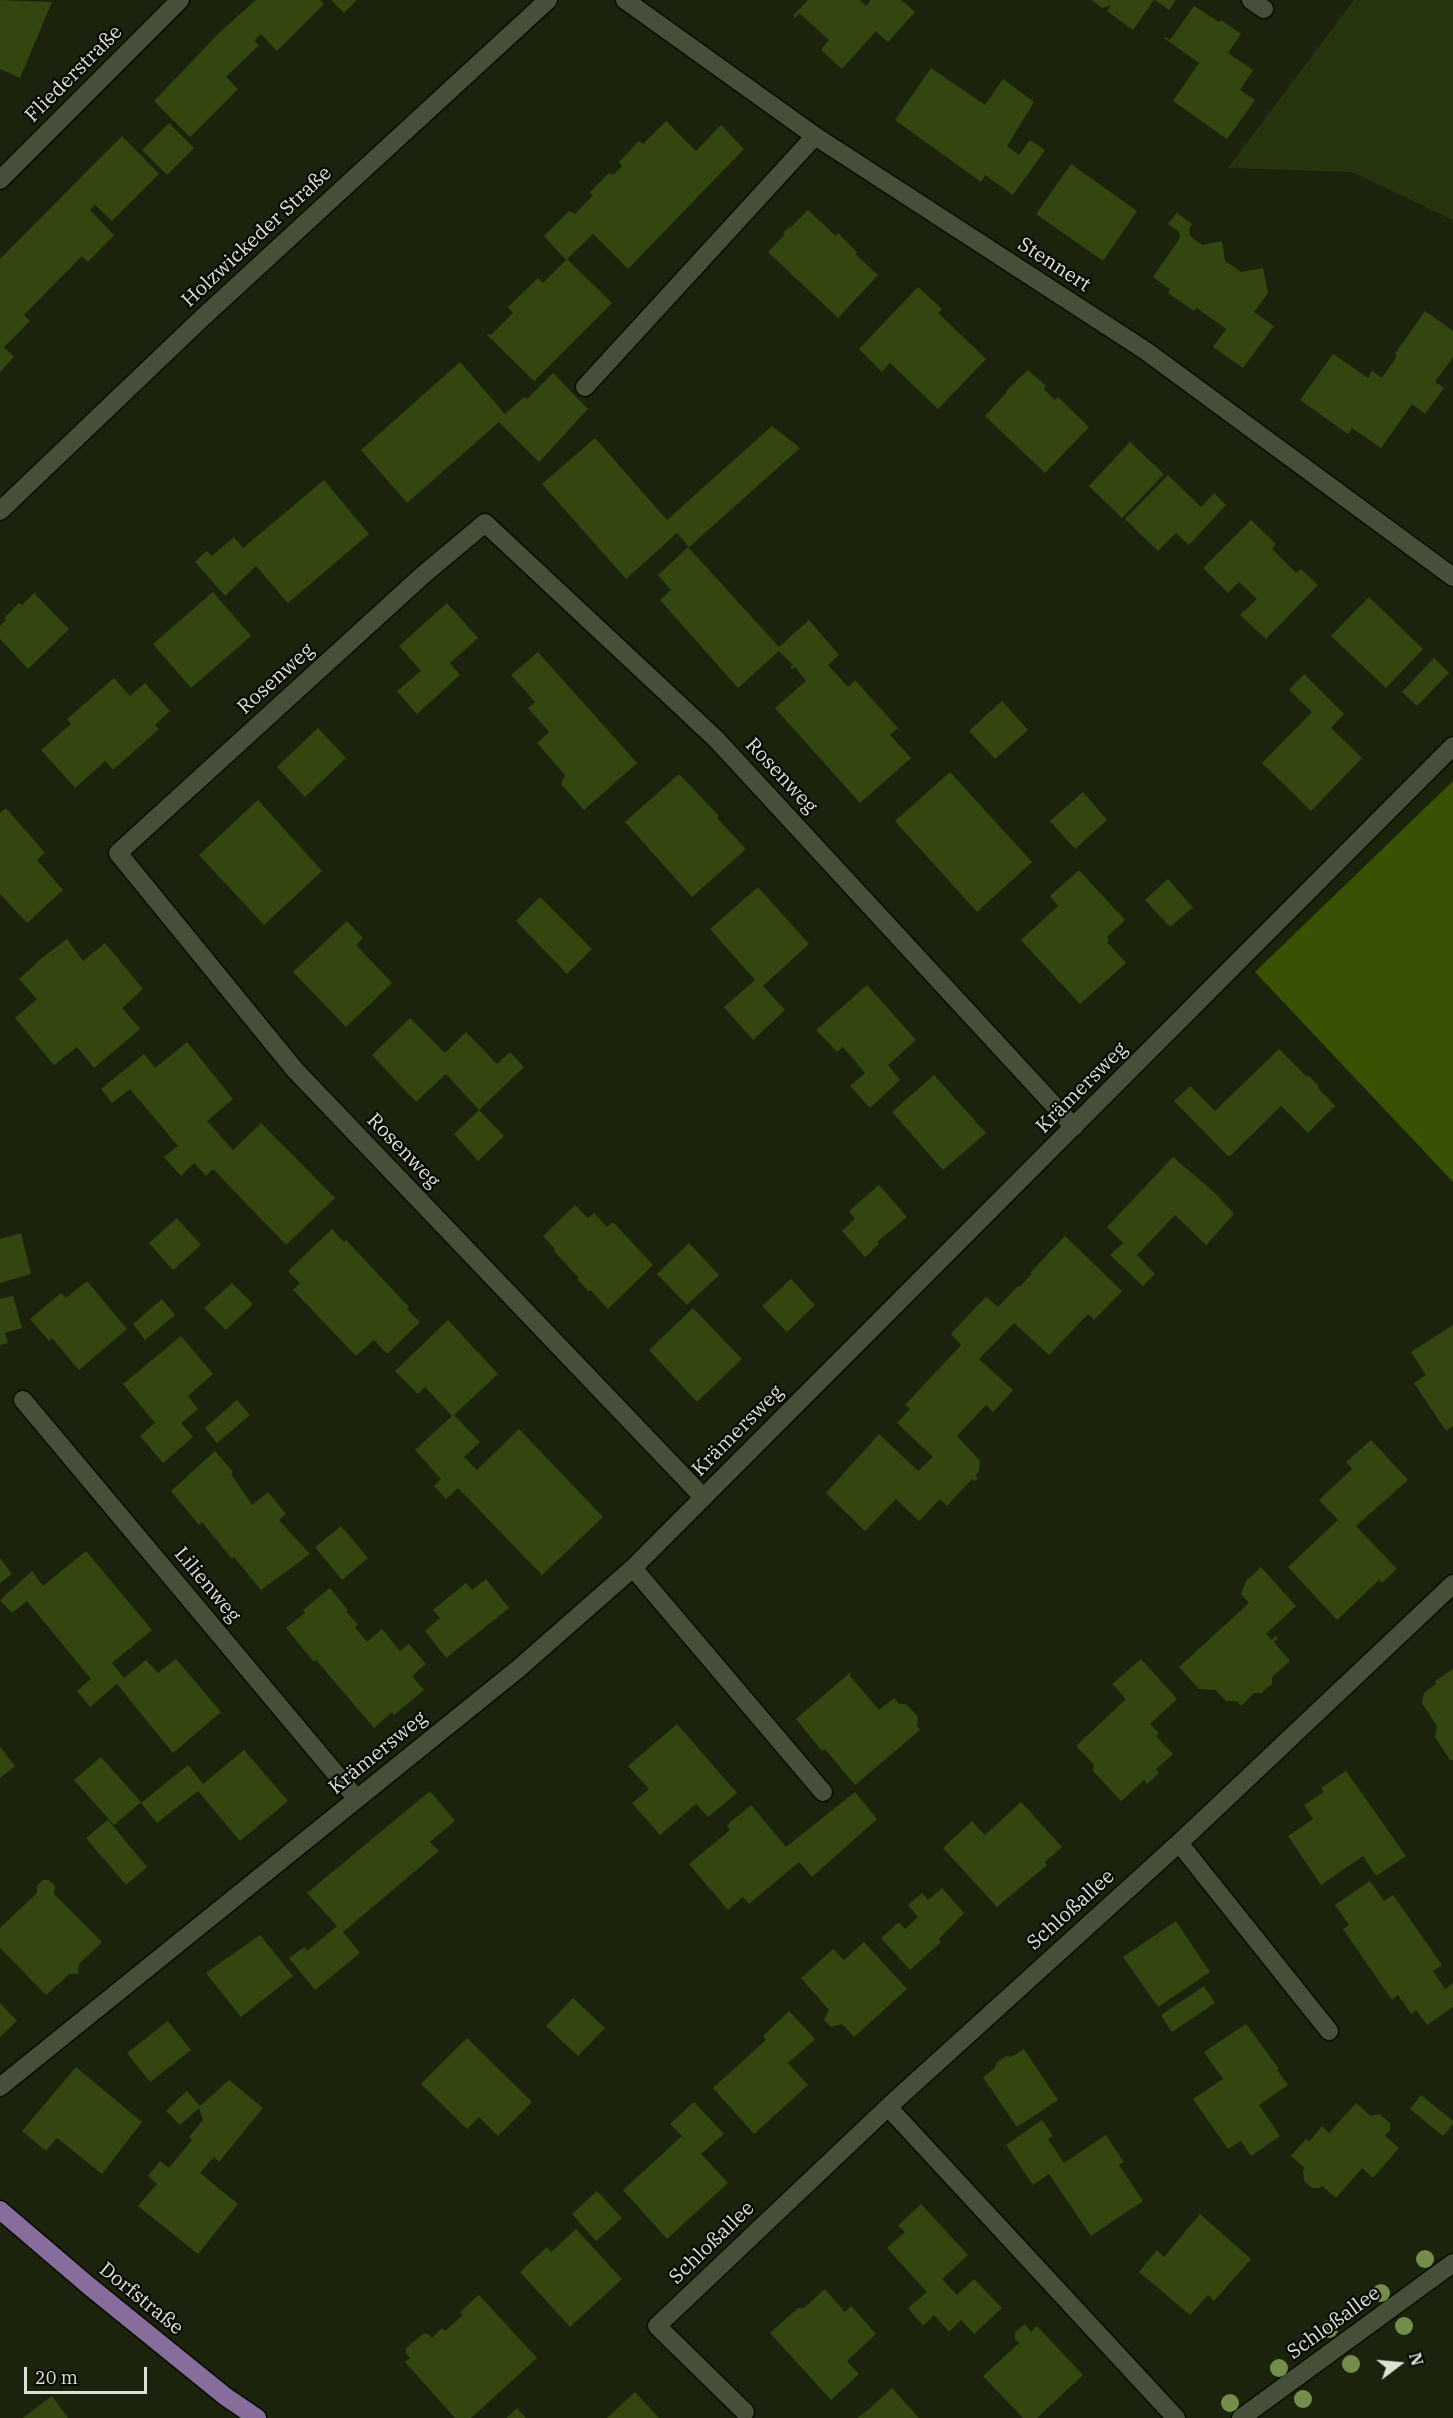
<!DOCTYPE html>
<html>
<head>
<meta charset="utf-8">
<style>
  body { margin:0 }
  #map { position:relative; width:1453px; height:2418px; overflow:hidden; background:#1b230d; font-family:"IBM Plex Serif",serif }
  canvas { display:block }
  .north { position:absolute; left:1369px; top:2334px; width:60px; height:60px; -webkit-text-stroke:4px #080b04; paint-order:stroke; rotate:74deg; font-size:16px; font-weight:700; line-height:24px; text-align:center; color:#dbe1d3 }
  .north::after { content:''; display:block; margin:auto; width:21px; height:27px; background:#dbe1d3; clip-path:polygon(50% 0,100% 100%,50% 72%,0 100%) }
  .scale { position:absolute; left:24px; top:2367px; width:123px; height:27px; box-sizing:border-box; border:3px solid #dbe1d3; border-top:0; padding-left:8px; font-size:18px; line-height:21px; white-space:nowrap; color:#dbe1d3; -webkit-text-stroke:4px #080b04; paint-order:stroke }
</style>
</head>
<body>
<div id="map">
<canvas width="1453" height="2418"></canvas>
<div class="north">N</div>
<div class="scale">20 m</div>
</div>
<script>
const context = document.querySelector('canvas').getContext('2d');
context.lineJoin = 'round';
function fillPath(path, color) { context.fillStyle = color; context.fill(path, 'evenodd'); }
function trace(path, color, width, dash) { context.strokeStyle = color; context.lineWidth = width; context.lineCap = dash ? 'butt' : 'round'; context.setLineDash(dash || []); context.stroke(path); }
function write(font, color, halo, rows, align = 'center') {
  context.font = font + ' "IBM Plex Serif",serif'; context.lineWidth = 4.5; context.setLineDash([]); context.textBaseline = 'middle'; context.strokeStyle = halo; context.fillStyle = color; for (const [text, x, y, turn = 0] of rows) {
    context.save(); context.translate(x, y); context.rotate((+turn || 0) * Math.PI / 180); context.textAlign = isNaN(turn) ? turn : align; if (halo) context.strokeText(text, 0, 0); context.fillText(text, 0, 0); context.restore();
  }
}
const green = new Path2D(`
  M1354 0H1453V220L1352 172 1228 168Z`);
const forest = new Path2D(`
  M1453 781V1182L1255 972Z`);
const building = new Path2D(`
  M0 0 52 2 20 78 0 69Z
  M256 0H320L324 4 277 51 261 34 254 41 259 45 226 77 238 89 190 137 154 101 220 32Z
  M331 0H357L344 13Z
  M808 0H860L866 6 871 0H901L915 12 888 42 876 31 842 69 821 50 829 40 799 13 795 18 793 16Z
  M1092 0H1154L1133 30 1107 11 1111 5 1102 8Z
  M1155 0H1176L1169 10Z
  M1194 6 1219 22 1221 20 1241 34 1228 53 1253 70 1240 90 1255 100 1227 139 1173 101 1199 63 1164 38 1165 37 1170 40Z
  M931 68 985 105 1003 79 1034 102 1007 146 1019 155 1030 140 1045 150 1013 195 985 175 981 182 895 120Z
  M666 121 696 151 721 125 744 149 628 269 593 234 566 260 544 236 569 211 575 214 593 195 590 192 609 173 613 175 622 166 619 162 639 141 643 144Z
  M169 123 194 148 167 175 142 150Z
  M122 136 159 174 112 221 95 205 90 210 114 235 88 262 82 256 24 315 30 321 4 347 14 357 0 372V259Z
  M1071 164 1137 211 1103 261 1036 214Z
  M808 210 836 236 838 233 857 252 855 254 878 275 838 318 768 252 785 234 783 233 789 227 790 228Z
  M1177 213 1192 224 1189 228 1190 236 1202 245 1222 241 1225 261 1241 272 1263 268 1268 293 1254 312 1274 326 1243 368 1213 347 1226 329 1197 308 1194 311 1168 293 1170 289 1153 277 1180 238 1179 232 1168 224Z
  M567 259 612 303 534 381 486 334 491 335 513 313 508 307 538 278 543 283Z
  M918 287 942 309 938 313 986 359 938 409 890 363 882 372 859 349Z
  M1425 311 1453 331V357L1435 382 1444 388 1425 414 1412 404 1381 448 1352 428 1348 434 1300 400 1333 354 1368 378 1372 371 1382 378 1397 356 1395 354Z
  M460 362 505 414 524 397 527 399 553 373 588 409 539 462 499 422 407 503 361 450Z
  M1028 370 1046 386 1044 389 1055 400 1058 397 1089 427 1045 473 985 416 1007 392 1006 391Z
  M772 426 800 448 689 547 677 533 626 579 542 484 595 438 667 520Z
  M1130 442 1164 474 1122 518 1089 486Z
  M1168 475 1201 507 1214 493 1226 505 1189 545 1176 533 1158 551 1125 519Z
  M324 480 369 534 288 603 256 566 225 596 195 562 207 551 212 556 234 537 243 548Z
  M1251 520 1276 544 1272 549 1296 573 1301 569 1318 585 1266 639 1240 615 1257 599 1239 582 1228 593 1203 568Z
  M688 547 779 647 809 620 839 655 828 665 848 687 855 680 898 728 890 735 911 758 860 803 775 708 806 681 795 667 792 669 790 667 793 665 779 651 738 688 660 600 671 590 658 575Z
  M213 592 251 636 191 688 153 644Z
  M34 593 69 629 28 669 0 639V626L6 620 4 618 19 603 22 605Z
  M1369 597 1423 649 1386 688 1331 636Z
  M447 603 478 638 450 663 460 675 417 714 397 691 421 671 399 646Z
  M538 652 637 763 584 810 561 784 565 775 537 743 549 732 528 708 535 702 511 675Z
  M1434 658 1449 673 1417 706 1402 692Z
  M1304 674 1344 714 1331 728 1362 758 1311 811 1262 763 1312 712 1289 690Z
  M114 678 130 696 145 683 170 711 155 725 159 729 113 770 105 761 75 788 41 750 71 724 67 719Z
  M1002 701 1028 730 995 759 969 731Z
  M318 728 346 758 305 797 277 767Z
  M950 772 1032 862 977 912 895 821Z
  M679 774 719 816 717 818 746 849 692 897 625 822Z
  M1083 792 1107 820 1075 849 1050 821Z
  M258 800 322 871 264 925 199 855Z
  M6 808 45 853 37 860 63 890 27 923 0 894V813Z
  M1079 870 1125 920 1107 937 1109 940 1107 942 1126 963 1080 1004 1021 940 1058 906 1050 896Z
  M1168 879 1194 909H1191L1170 927 1145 900Z
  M758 887 809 944 763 986 785 1010 753 1040 724 1007 755 980 710 929Z
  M540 897 592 949 567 974 516 921Z
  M347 921 363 938 356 945 392 983 346 1027 293 972Z
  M67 939 83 961 105 943 143 989 122 1008 140 1029 94 1068 77 1047 54 1065 15 1018 37 999 19 979 42 958Z
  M867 985 916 1040 888 1065 900 1080 870 1108 850 1086 865 1073 843 1047 837 1052 816 1030Z
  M410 1018 445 1053 466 1032 497 1064 510 1052 524 1067 479 1110 446 1074 416 1102 372 1055Z
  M187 1042 233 1099 207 1121 233 1150 261 1123 335 1198 286 1245 213 1169 206 1176 194 1163 181 1176 164 1157 178 1146 130 1089 112 1103 101 1089 144 1054 155 1068Z
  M1279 1049 1307 1077 1308 1075 1319 1086 1318 1088 1335 1106 1308 1133 1281 1106 1229 1157 1174 1101 1190 1086 1215 1111Z
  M934 1075 986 1133 943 1170 892 1112Z
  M479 1110 504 1136 478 1161 454 1134Z
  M1173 1157 1215 1193 1234 1214 1206 1245 1175 1215 1137 1255 1155 1274 1143 1286 1110 1255 1123 1243 1107 1227Z
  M879 1185 907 1217 877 1242 879 1244 865 1257 842 1231 855 1219 849 1211Z
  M575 1205 588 1218 594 1213 607 1227 613 1222 653 1265 608 1309 590 1290 589 1292 577 1279 579 1278 554 1251 555 1249 543 1236Z
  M177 1218 201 1245 173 1270 149 1243Z
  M332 1229 344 1242 346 1240 409 1307 407 1309 420 1322 387 1354 374 1340 356 1356 293 1290 300 1283 288 1271Z
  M21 1233 31 1274 0 1283V1239Z
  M1065 1236 1122 1291 1094 1320 1088 1314 1049 1355 1014 1323 979 1359 1013 1390 993 1412 986 1405 957 1436 980 1461 979 1472 975 1475 978 1478 975 1481 972 1479 947 1506 940 1499 919 1521 896 1499 865 1531 826 1493 879 1434 918 1471 933 1457 897 1423 910 1409 905 1405 961 1345 951 1334 973 1310 986 1297 998 1307 1018 1286 1019 1287 1032 1274 1030 1273Z
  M689 1243 719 1275 687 1305 657 1274Z
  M791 1279 815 1305 787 1332 762 1306Z
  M87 1281 127 1329 79 1370 52 1338 49 1341 30 1319 61 1293 66 1298Z
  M232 1283 253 1304 226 1330 204 1308Z
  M13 1296 22 1328 5 1333 8 1343 0 1345V1299Z
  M162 1299 175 1315 145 1340 133 1324Z
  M693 1308 742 1359 697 1402 649 1350Z
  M448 1320 498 1374 454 1415 480 1442 464 1457 477 1470 519 1429 603 1517 542 1575 458 1488 446 1499 434 1486 441 1479 415 1450 452 1416 425 1387 418 1394 395 1371Z
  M1453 1325V1426L1446 1431 1414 1383 1426 1375 1411 1352Z
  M181 1336 213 1374 188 1396 198 1409 181 1423 193 1437 163 1463 140 1436 155 1423 123 1384Z
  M237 1400 250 1415 217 1443 205 1428Z
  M1371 1440 1408 1480 1356 1526 1397 1569 1382 1583 1379 1580 1337 1620 1288 1567 1338 1520 1319 1500 1352 1469 1346 1462Z
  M215 1451 233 1472 231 1474 252 1505 268 1492 286 1514 279 1520 310 1554 261 1590 234 1557 232 1559 202 1522 199 1525 171 1491Z
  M341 1526 368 1558 342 1580 315 1547Z
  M86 1551 152 1630 112 1663 124 1678 146 1660 158 1673 176 1659 221 1712 173 1753 117 1684 90 1707 77 1691 91 1679 27 1601 12 1613 0 1600 32 1571 43 1586Z
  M0 1558 12 1574 0 1583Z
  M1261 1567 1296 1606 1266 1634 1272 1640 1276 1636 1278 1638 1274 1642 1290 1661 1272 1677V1684L1261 1693H1254L1241 1706 1237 1701H1226L1216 1690 1199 1689 1179 1667 1249 1603 1241 1594 1246 1581Z
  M486 1579 509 1608 446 1658 425 1631 440 1618 433 1610 466 1583 472 1590Z
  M330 1588 348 1610 346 1611 358 1625 355 1627 367 1642 382 1629 400 1651 409 1644 426 1664 412 1676 424 1690 394 1715 392 1712 374 1728 316 1660 314 1662 286 1628 305 1613 303 1610Z
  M1141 1659 1177 1699 1150 1724 1159 1733 1156 1736 1173 1754 1156 1769 1159 1773 1147 1784 1144 1780 1121 1801 1093 1771 1094 1765 1076 1746 1126 1699 1112 1684Z
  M1453 1669V1760H1450L1435 1737 1437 1726 1422 1703 1424 1693 1436 1684 1435 1681Z
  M851 1672 850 1676 879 1710 894 1698 899 1704H906L918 1717 917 1726 920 1730 855 1785 825 1749 822 1751 796 1719Z
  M677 1724 737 1793 708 1817 696 1804 660 1835 632 1803 649 1789 628 1766Z
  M0 1747 15 1766 0 1778Z
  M244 1750 288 1801 240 1841 198 1791 157 1823 141 1803 188 1765 203 1784Z
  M101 1757 141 1802 114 1825 74 1780Z
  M1346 1771 1406 1856 1376 1876 1363 1856 1321 1885 1288 1836 1313 1819 1304 1805 1324 1792 1321 1788Z
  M430 1791 455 1821 430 1842 439 1851 343 1932 360 1953 315 1990 289 1958 304 1947 307 1951 337 1926 307 1893Z
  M855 1792 877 1819 812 1877 799 1862 749 1904 743 1897 728 1910 689 1864 730 1830 727 1825 751 1805 786 1847Z
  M1021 1802 1062 1847 1045 1862 1047 1865 997 1907 943 1848 972 1821 985 1835Z
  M108 1820 147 1867 126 1885 86 1838Z
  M43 1880H49L55 1886 54 1894 102 1942 79 1964 78 1974H69L46 1995 0 1948V1928L37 1893V1886Z
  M1370 1881 1384 1901 1393 1895 1442 1965 1433 1971 1445 1989 1453 1983V2007L1427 2025 1416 2010 1411 2014 1398 1995 1392 2000 1343 1929 1349 1925 1335 1905Z
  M942 1888 964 1913 939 1939 941 1942 910 1970 881 1938 899 1922 905 1929 918 1917 908 1905 922 1893 928 1900Z
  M1176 1921 1210 1972 1158 2007 1123 1957Z
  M260 1935 293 1976 241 2017 206 1973Z
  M864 1942 907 1989 854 2037 842 2024 831 2027 824 2020 829 2010 801 1978 833 1949 844 1960Z
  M1204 1986 1215 2003 1172 2032 1161 2015Z
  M573 1998 605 2028 578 2056 546 2026Z
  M0 2003 17 2021 0 2037Z
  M789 2011 815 2039 788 2063 808 2085 754 2134 713 2088 766 2040 763 2036Z
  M168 2021 191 2050 150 2082 127 2053Z
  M1246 2024 1279 2069 1277 2070 1288 2085 1259 2105 1280 2136 1251 2156 1241 2141 1228 2149 1193 2099 1223 2079 1204 2052Z
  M467 2038 532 2102 498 2136 479 2117 467 2129 421 2084Z
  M1024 2049 1058 2100 1017 2127 983 2077 995 2068 996 2063 1006 2056 1011 2057Z
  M76 2067 142 2122 102 2174 57 2138 46 2151 22 2131Z
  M229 2080 263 2108 219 2162 214 2157 200 2173 238 2204 198 2254 138 2206 157 2184 148 2176 160 2161 169 2168 192 2140 189 2137 203 2120 199 2108 180 2125 166 2111 187 2091 200 2106Z
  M1421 2095 1453 2121V2124L1443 2136 1410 2109Z
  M694 2102 724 2134 701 2154 728 2183 667 2239 623 2190 682 2136 670 2124Z
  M1356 2103 1371 2116 1379 2114 1390 2123V2130L1385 2136 1399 2148 1373 2178 1362 2168 1336 2198 1322 2186 1319 2188H1312L1304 2181 1303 2170 1305 2168 1291 2156 1306 2139 1309 2142 1322 2126 1329 2133Z
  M1042 2120 1053 2136 1048 2139 1064 2163 1106 2135 1124 2162 1119 2165 1143 2201 1091 2236 1049 2174 1033 2185 1006 2145Z
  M597 2191 622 2218 596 2241 572 2214Z
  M921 2204 968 2255 942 2279 957 2295 974 2279 1002 2308 974 2334 961 2320 949 2332 934 2315 923 2326 908 2308 927 2292 887 2248 905 2232 898 2226Z
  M1200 2214 1251 2259 1214 2301 1208 2295 1190 2315 1139 2272 1157 2250 1164 2257Z
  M576 2229 622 2279 570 2327 520 2272 547 2247 551 2252Z
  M825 2289 845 2312 851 2306 876 2334 847 2361 859 2374 831 2400 770 2333 798 2308H804Z
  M479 2295 537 2358 471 2418H455L405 2362 410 2358 406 2354V2348L423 2334H428L432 2338 442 2328 445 2331 463 2315 460 2312Z
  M1025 2324 1031 2332 1037 2326 1083 2375 1037 2418H1023L983 2376 1019 2343 1015 2339V2332Z
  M892 2388 919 2418H857L869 2409Z
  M635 2392 659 2418H607Z
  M52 2396 68 2418H23Z
  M517 2408 526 2418H506Z`);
const minor = new Path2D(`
  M625 0 815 136 1146 351 1453 577
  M1251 0 1264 9
  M0 180 180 0
  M585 387 815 136
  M0 511 200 320 548 0
  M23 1400 357 1799
  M703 1497 295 1070 118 853 423 575 485 523 716 739 1074 1127
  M633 1568 823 1792
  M1179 1843 1329 2031
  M0 2087 518 1669 633 1568 1453 746
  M745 2412 657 2326 888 2107
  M1176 2418 888 2107 1179 1843 1453 1584
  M1241 2418 1453 2263`);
const major = new Path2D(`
  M0 2210 89 2286 226 2397 257 2418`);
const trees = [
  [1425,2259],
  [1381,2293],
  [1404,2326],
  [1329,2329],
  [1351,2364],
  [1279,2368],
  [1303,2399],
  [1230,2403]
];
const streetNames = [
  ["Fliederstraße",74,74,-45],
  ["Holzwickeder Straße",257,237,-43],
  ["Stennert",1054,265,33],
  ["Rosenweg",276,679,-42],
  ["Rosenweg",781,776,47],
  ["Krämersweg",1082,1088,-45],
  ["Rosenweg",403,1151,46],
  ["Krämersweg",738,1431,-45],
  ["Lilienweg",207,1585,50],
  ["Krämersweg",378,1753,-39],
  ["Schloßallee",1071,1910,-42],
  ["Schloßallee",712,2243,-44],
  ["Dorfstraße",141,2299,39],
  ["Schloßallee",1334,2323,-36]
];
fillPath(green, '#26350e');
fillPath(forest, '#395103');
fillPath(building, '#334610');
trace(minor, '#060c00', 21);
trace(major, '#060c00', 21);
trace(minor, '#465038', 18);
trace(major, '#866d9c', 18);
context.fillStyle = '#748d4d';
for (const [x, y] of trees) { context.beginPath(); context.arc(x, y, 9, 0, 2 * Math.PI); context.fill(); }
write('20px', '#dbe1d3', '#080b04', streetNames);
</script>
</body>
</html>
